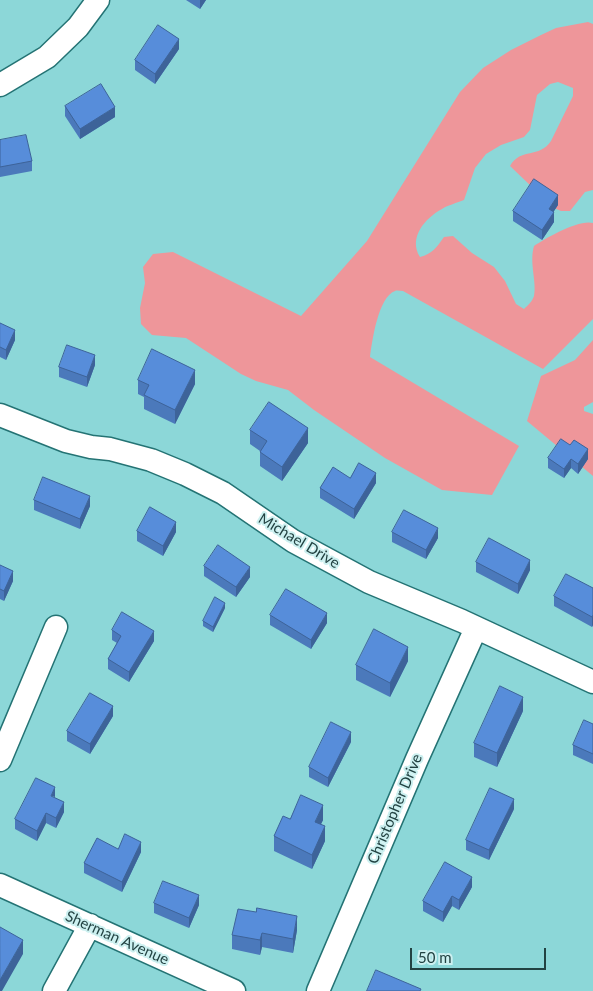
<!DOCTYPE html>
<html>
<head>
<meta charset="utf-8">
<style>
  body { margin:0 }
  #map { position:relative; width:593px; height:991px; overflow:hidden; background:#8cd7d8; font-family:Lato,sans-serif }
  canvas { display:block }
  .scale { position:absolute; left:410px; top:948px; width:136px; height:22px; box-sizing:border-box; border:2px solid #224242; border-top:0; padding-left:6px; font-size:15px; line-height:18px; white-space:nowrap; color:#224242; -webkit-text-stroke:4px #ccf0f0; paint-order:stroke }
</style>
</head>
<body>
<div id="map">
<canvas width="593" height="991"></canvas>
<div class="scale">50 m</div>
</div>
<script>
const context = document.querySelector('canvas').getContext('2d');
context.lineJoin = 'round';
function fillPath(path, color) { context.fillStyle = color; context.fill(path, 'evenodd'); }
function trace(path, color, width, dash) { context.strokeStyle = color; context.lineWidth = width; context.lineCap = dash ? 'butt' : 'round'; context.setLineDash(dash || []); context.stroke(path); }
function write(font, color, halo, rows, align = 'center') {
  context.font = font + ' Lato,sans-serif'; context.lineWidth = 4; context.setLineDash([]); context.textBaseline = 'middle'; context.strokeStyle = halo; context.fillStyle = color; for (const [text, x, y, turn = 0] of rows) {
    context.save(); context.translate(x, y); context.rotate((+turn || 0) * Math.PI / 180); context.textAlign = isNaN(turn) ? turn : align; if (halo) context.strokeText(text, 0, 0); context.fillText(text, 0, 0); context.restore();
  }
}
const green = new Path2D(`
  M588 22 593 24V190L585 192 570 211H561L554 208 510 166C521 147 539 159 551 141L573 96V88L558 82 550 84 537 95 530 130 524 137 501 145 486 154 475 168 464 200C457 203 448 205 442 209 425 218 408 238 420 257 432 254 437 247 444 237L453 236 472 253 494 267 505 281 516 304 524 309C528 305 532 302 534 296 537 282 529 263 534 246 546 238 579 219 593 223V319L543 369 403 291C400 291 397 290 395 291 378 297 372 342 370 357L519 446 492 495 442 490 385 458 314 410 288 390 256 381 241 374 186 338 152 335 141 324 140 308 145 283 143 267 153 254 173 252 301 316 367 241 460 92 483 68 511 50 541 35 556 28Z
  M593 340V402L584 407V411L593 414V476L527 421 541 376 575 360Z`);
const minor = new Path2D(`
  M0 85 47 57 78 27 98 0
  M0 415 66 441 91 447 110 449 151 460 185 474 223 493 293 541 369 582 462 621 593 682
  M0 760 56 627
  M0 885 234 991
  M54 991 90 925
  M318 991 417 759 476 628`);
const wall = new Path2D(`
  M186 0H206L200 9Z
  M179 49 155 84 135 70V60Z
  M65 106 115 117 80 139 65 116Z
  M0 140 32 161V171L0 177Z
  M558 205 553 212 554 222 542 240 513 221V211Z
  M0 323 15 340 6 360 0 357Z
  M95 365 87 387 59 377V367Z
  M138 380 195 384 175 424 144 409V397L138 394Z
  M250 430 308 443 282 481 260 466V451L250 444Z
  M548 458 588 459 578 474 571 468 564 478 548 468Z
  M350 478 376 483 354 519 320 498V488Z
  M34 500 90 506 80 529 34 510Z
  M137 531 176 532 163 556 137 541Z
  M392 532 438 538 426 559 392 542Z
  M476 562 530 570 518 594 476 572Z
  M0 565 13 581 4 601 0 599Z
  M204 566 250 577 236 597 204 576Z
  M593 588V625L592 627 554 606V596Z
  M225 608 213 632 203 626V621Z
  M270 615 327 623 311 649 270 625Z
  M112 630 154 641 129 682 108 669V659L117 643 112 640Z
  M408 661 390 697 356 680V665Z
  M523 711 497 767 474 757V743Z
  M113 716 90 754 67 741V731Z
  M593 724V764L573 755V745Z
  M351 742 328 787 309 777V767Z
  M55 798 64 812 56 828 46 823 37 841 15 829V819Z
  M514 809 489 860 466 850V840Z
  M290 819 323 820 321 824 325 841 312 869 274 851V836Z
  M118 849 141 852 122 892 84 873V863Z
  M472 887 459 910 452 906 443 922 423 911V901Z
  M154 903 199 905 189 928 154 913Z
  M297 930 293 953 262 947 260 955 232 949V935Z`);
const shadedWall = new Path2D(`
  M200 0H206L200 9Z
  M179 39V49L155 84V74Z
  M115 107V117L80 139V129Z
  M558 195V205L549 219V209Z
  M554 212V222L542 240V230Z
  M15 330V340L6 360V350Z
  M95 355V365L87 387V377Z
  M195 370V384L175 424V410Z
  M308 428V443L282 481V467Z
  M588 449V459L578 474V464Z
  M571 459V468L564 478V469Z
  M376 473V483L354 519V509Z
  M90 496V506L80 529V519Z
  M176 522V532L163 556V546Z
  M438 528V538L426 559V550Z
  M530 560V570L518 594V584Z
  M250 567V577L236 597V587Z
  M13 571V581L4 601V591Z
  M225 603V608L213 632V627Z
  M327 613V623L311 649V640Z
  M593 615V625L592 627V617Z
  M154 631V641L129 682V672Z
  M408 647V661L390 697V683Z
  M523 697V711L497 767V753Z
  M113 706V716L90 754V744Z
  M351 732V742L328 787V778Z
  M55 787V797L51 796Z
  M514 799V809L489 860V850Z
  M64 802V812L56 828V818Z
  M323 805V820L315 836V822Z
  M46 813V823L37 841V831Z
  M325 826V841L312 869V855Z
  M141 842V852L122 892V882Z
  M472 877V887L459 910V900Z
  M199 895V905L189 928V918Z
  M452 896V906L443 922V912Z
  M297 916V930L293 953V939Z
  M262 933V947L260 955V940Z
  M23 940V954L2 991H0V980Z`);
const building = new Path2D(`
  M158 25 179 39 155 74 135 60Z
  M101 84 115 107 80 129 65 106Z
  M26 135 32 161 0 167V140Z
  M534 179 558 195 549 209 554 212 542 230 513 211Z
  M0 323 15 330 6 350 0 347Z
  M67 345 95 355 87 377 59 367Z
  M152 349 195 370 175 410 144 395 149 385 138 380Z
  M269 402 308 428 282 467 260 452 267 441 250 430Z
  M561 439 570 445 574 440 588 449 578 464 571 459 564 469 548 458Z
  M359 463 376 473 354 509 320 488 333 467 350 478Z
  M43 477 90 496 80 519 34 500Z
  M150 507 176 522 163 546 137 531Z
  M404 510 438 528 426 550 392 532Z
  M489 538 530 560 518 584 476 562Z
  M218 545 250 567 236 587 204 566Z
  M0 565 13 571 4 591 0 589Z
  M566 574 593 588V615L592 617 554 596Z
  M286 589 327 613 311 640 270 615Z
  M215 597 225 603 213 627 203 621Z
  M122 612 154 631 129 672 108 659 121 636 112 630Z
  M374 629 408 647 390 683 356 665Z
  M500 686 523 697 497 753 474 743Z
  M90 693 113 706 90 744 67 731Z
  M584 720 593 724V754L573 745Z
  M331 722 351 732 328 778 309 767Z
  M36 778 55 787 51 796 64 802 56 818 46 813 37 831 15 819Z
  M490 788 514 799 489 850 466 840Z
  M301 795 323 805 315 822 325 826 312 855 274 836 283 816 290 819Z
  M125 834 141 842 122 882 84 863 97 838 118 849Z
  M445 862 472 877 459 900 452 896 443 912 423 901Z
  M163 881 199 895 189 918 154 903Z
  M257 908 297 916 293 939 262 933 260 940 232 935 238 909 256 912Z
  M0 927 23 940 0 980Z
  M376 970 421 989 420 991H367Z`);
const streetNames = [
  ["Michael Drive",299,541,31],
  ["Christopher Drive",395,809,-67],
  ["Sherman Avenue",117,938,24]
];
fillPath(green, '#ee969a');
trace(minor, '#247374', 25);
trace(minor, '#fff', 22);
fillPath(wall, '#4b79bb');
fillPath(shadedWall, '#3d6399');
fillPath(building, '#578dda');
trace(building, '#3d6399', 1);
write('15px', '#224242', '#ccf0f0', streetNames);
</script>
</body>
</html>
